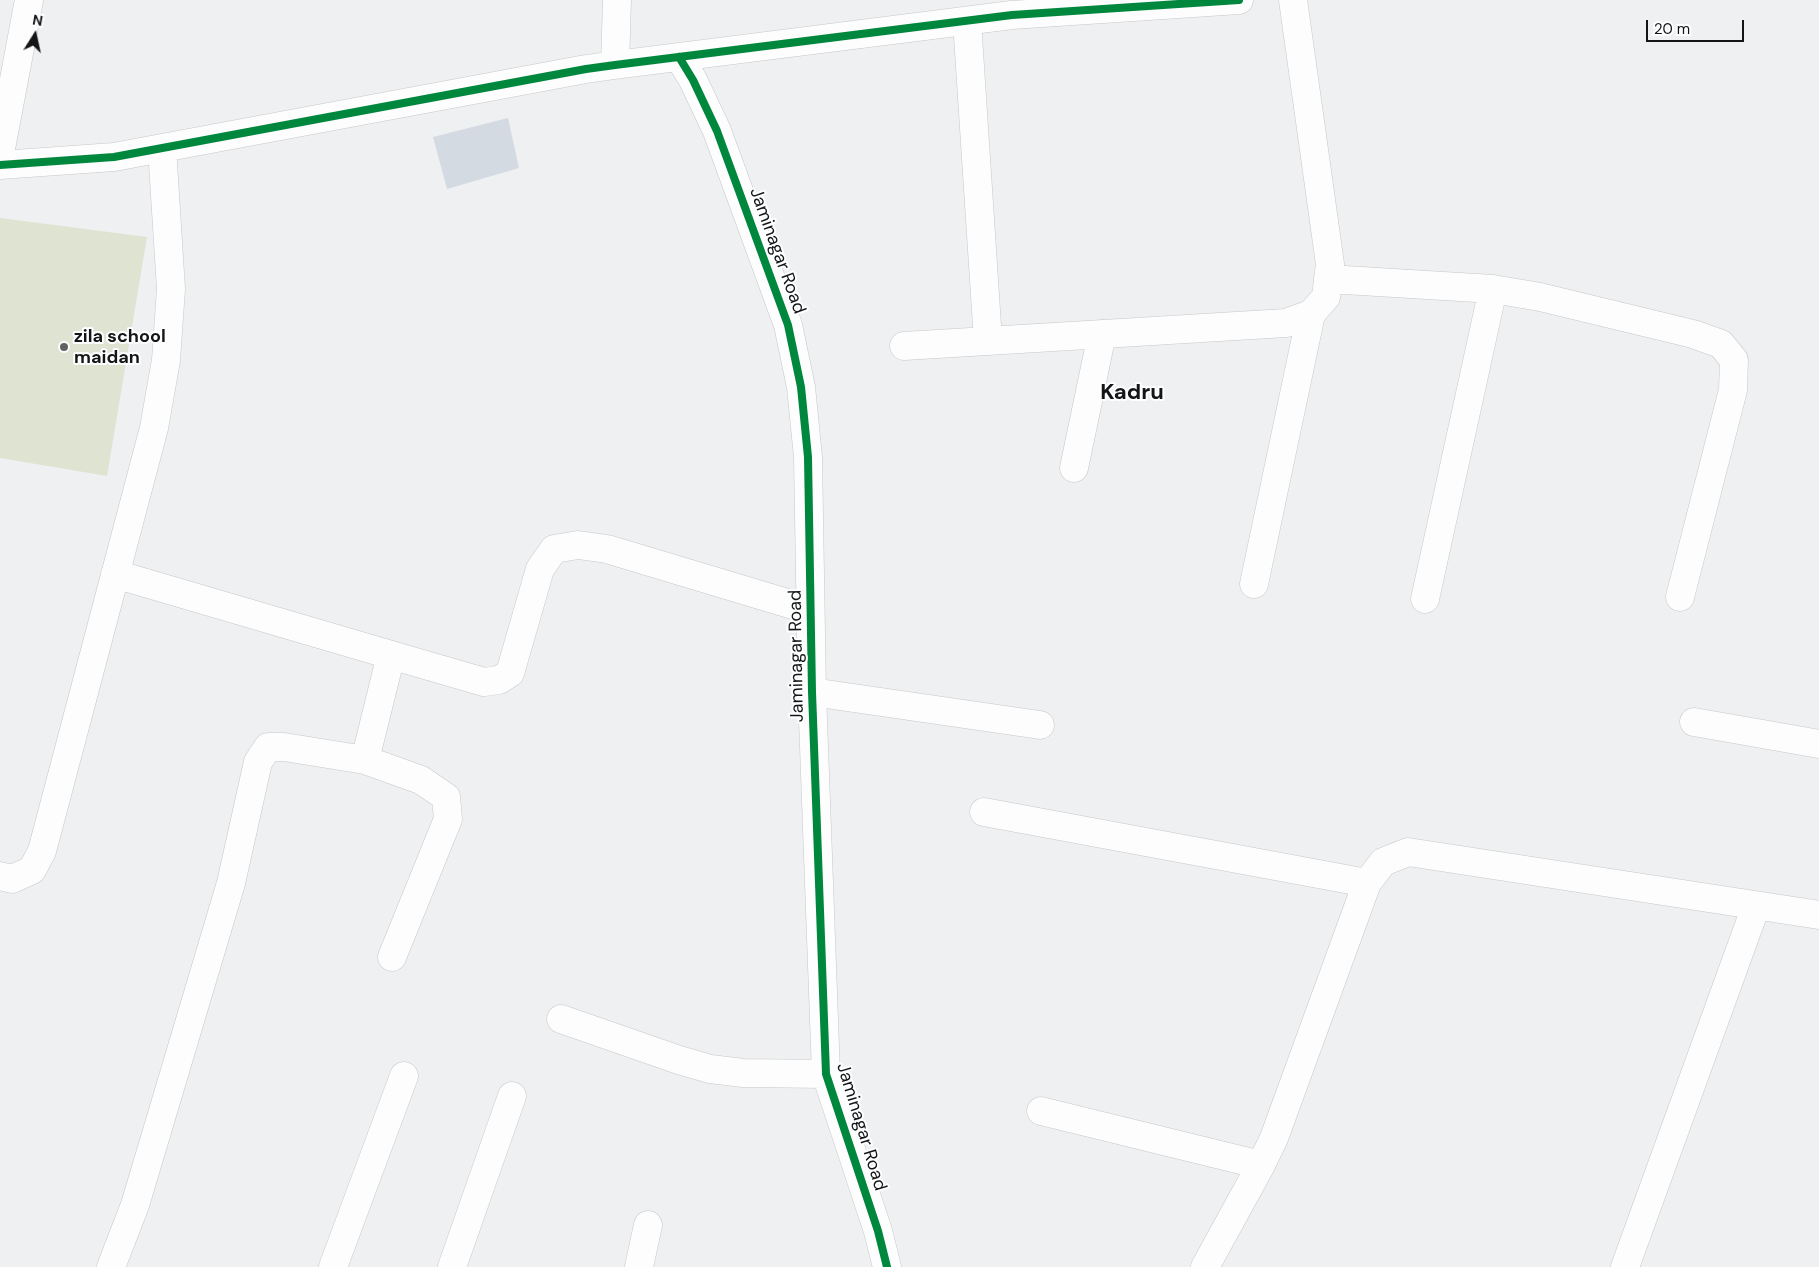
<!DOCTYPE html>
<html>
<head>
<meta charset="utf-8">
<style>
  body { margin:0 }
  #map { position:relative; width:1819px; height:1267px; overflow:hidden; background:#eff0f2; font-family:"DM Sans",sans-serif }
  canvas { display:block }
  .north { position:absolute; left:10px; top:10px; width:50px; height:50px; -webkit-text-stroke:4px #fcfeff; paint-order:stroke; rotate:10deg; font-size:14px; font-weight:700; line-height:20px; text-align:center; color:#141515 }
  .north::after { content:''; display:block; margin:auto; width:18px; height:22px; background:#141515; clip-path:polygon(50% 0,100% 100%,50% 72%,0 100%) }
  .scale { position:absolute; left:1646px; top:20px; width:98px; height:22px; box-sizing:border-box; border:2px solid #141515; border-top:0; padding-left:6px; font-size:15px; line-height:18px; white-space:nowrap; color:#141515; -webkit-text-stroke:4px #fcfeff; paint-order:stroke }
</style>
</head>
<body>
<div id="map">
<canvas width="1819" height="1267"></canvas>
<div class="north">N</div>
<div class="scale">20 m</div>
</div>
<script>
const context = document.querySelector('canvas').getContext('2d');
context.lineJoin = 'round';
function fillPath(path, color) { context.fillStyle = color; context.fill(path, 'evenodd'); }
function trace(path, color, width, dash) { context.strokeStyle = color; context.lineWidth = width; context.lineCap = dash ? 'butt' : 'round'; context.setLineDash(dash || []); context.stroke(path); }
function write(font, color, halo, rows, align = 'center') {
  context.font = font + ' "DM Sans",sans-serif'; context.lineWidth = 4; context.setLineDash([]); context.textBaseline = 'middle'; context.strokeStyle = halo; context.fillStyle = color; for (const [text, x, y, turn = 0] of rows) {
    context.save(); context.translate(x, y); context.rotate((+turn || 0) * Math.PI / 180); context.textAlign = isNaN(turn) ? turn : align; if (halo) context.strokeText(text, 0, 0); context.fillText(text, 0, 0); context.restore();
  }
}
const green = new Path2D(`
  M0 218 147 237 107 476 0 458Z`);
const building = new Path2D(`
  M508 118 519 168 447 189 433 137Z`);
const minor = new Path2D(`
  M967 21 988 341
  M679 57 693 80 717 131 788 325 801 387 808 457 812 692 826 1074 878 1231 887 1267
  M615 65 617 0
  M0 154 29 0
  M0 165 114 157 586 69 615 65 1012 15 1239 0
  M1328 279 1493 289 1540 297 1693 334 1721 344 1734 360 1733 390 1680 597
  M904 346 1286 323 1311 314 1326 297 1330 264 1293 0
  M1074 468 1102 334
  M115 574 391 655 365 760 421 780 446 797 448 819 392 957
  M1254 584 1311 314
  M1425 599 1493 289
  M391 655 484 682 499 680 510 673 540 569 554 549 578 545 607 549 810 610
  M812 692 1040 725
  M1694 722 1819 744
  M984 812 1367 883
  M0 876 12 879 32 870 42 851 154 428 166 360 171 289 162 148
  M561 1019 679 1060 710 1069 743 1073 826 1074
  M1041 1111 1261 1165
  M111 1267 135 1205 231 883 258 762 268 747H284L365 760
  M333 1267 404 1076
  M452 1267 512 1096
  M639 1267 648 1225
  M1205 1267 1261 1165 1274 1138 1367 883 1383 862 1408 852 1819 915
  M1625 1267 1756 906`);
const cycleway = new Path2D(`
  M679 57 693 80 717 131 788 325 801 387 808 457 812 692 826 1074 878 1231 887 1267
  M0 165 114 157 586 69 615 65 1012 15 1239 0`);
const markers = [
  [64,347,5,"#616262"]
];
const streetNames = [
  ["Jaminagar Road",777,251,70],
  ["Jaminagar Road",797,656,-91],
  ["Jaminagar Road",861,1127,73]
];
const poiNames = [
  ["zila school",74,337],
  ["maidan",74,358]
];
const districtNames = [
  ["Kadru",1132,393]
];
fillPath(green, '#dfe3d2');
fillPath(building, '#d3dae2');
trace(minor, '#c6c7c9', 29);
trace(minor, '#fdfdfd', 28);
trace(cycleway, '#00873e', 8);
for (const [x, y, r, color] of markers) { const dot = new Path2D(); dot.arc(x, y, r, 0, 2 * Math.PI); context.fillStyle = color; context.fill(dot); trace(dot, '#fcfeff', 2); }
write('18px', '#141515', '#fcfeff', streetNames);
write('bold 18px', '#141515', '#fcfeff', poiNames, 'left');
write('bold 22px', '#141515', '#fcfeff', districtNames);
</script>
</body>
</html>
